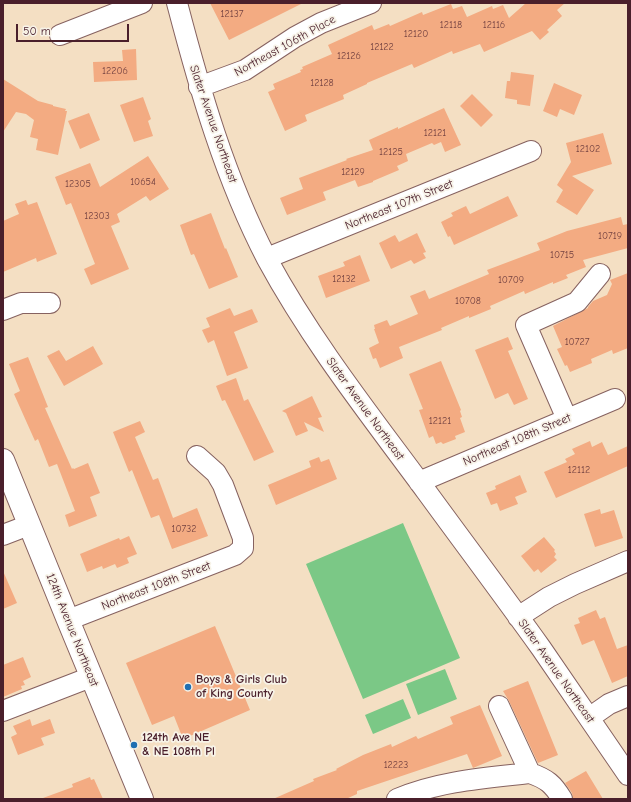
<!DOCTYPE html>
<html>
<head>
<meta charset="utf-8">
<style>
  body { margin:0 }
  #map { position:relative; width:631px; height:802px; overflow:hidden; background:#f4dfc3; font-family:"Comic Neue",sans-serif }
  canvas { display:block }
  .frame { position:absolute; inset:0; border:4px solid #4a1f2b; pointer-events:none }
  .scale { position:absolute; left:16px; top:24px; width:113px; height:18px; box-sizing:border-box; border:2px solid #4a1f2b; border-top:0; padding-left:5px; font-size:12px; line-height:14px; white-space:nowrap; color:#4a1f2b; -webkit-text-stroke:3px #f7f3e8; paint-order:stroke }
</style>
</head>
<body>
<div id="map">
<canvas width="631" height="802"></canvas>
<div class="frame"></div>
<div class="scale">50 m</div>
</div>
<script>
const context = document.querySelector('canvas').getContext('2d');
context.lineJoin = 'round';
function fillPath(path, color) { context.fillStyle = color; context.fill(path, 'evenodd'); }
function trace(path, color, width, dash) { context.strokeStyle = color; context.lineWidth = width; context.lineCap = dash ? 'butt' : 'round'; context.setLineDash(dash || []); context.stroke(path); }
function write(font, color, halo, rows, align = 'center') {
  context.font = font + ' "Comic Neue",sans-serif'; context.lineWidth = 3.5; context.setLineDash([]); context.textBaseline = 'middle'; context.strokeStyle = halo; context.fillStyle = color; for (const [text, x, y, turn = 0] of rows) {
    context.save(); context.translate(x, y); context.rotate((+turn || 0) * Math.PI / 180); context.textAlign = isNaN(turn) ? turn : align; if (halo) context.strokeText(text, 0, 0); context.fillText(text, 0, 0); context.restore();
  }
}
const green = new Path2D(`
  M403 523 460 658 363 699 306 564Z
  M445 669 457 699 418 715 406 684Z
  M403 699 411 718 373 734 365 715Z`);
const building = new Path2D(`
  M210 3H303L229 40Z
  M526 3H565L557 10 562 16 547 30 549 32 540 40 532 31 484 52 480 44 453 54 452 51 414 68 412 64 367 83V84L343 95 344 99 305 115 307 121 285 131 268 92 275 89 273 84 301 72 300 70 303 69 302 67 332 54 328 45 372 25 374 30 389 24 390 26 422 12 423 15 451 4 453 9 462 6 467 17 492 6 493 9 503 5 509 18Z
  M136 49 137 80 94 82 93 62 123 61 122 50Z
  M511 72 534 75 530 106 517 104V100L505 98 507 81H510Z
  M3 79 38 101 53 105V106L66 109 65 111H67L58 155 36 150 38 139 30 137 34 120 26 114 16 112 3 132Z
  M554 83 582 95 574 115 560 109 557 117 543 111Z
  M472 94 493 115 481 127 460 106Z
  M143 97 151 119 148 121 153 136 134 142 120 105Z
  M444 108 461 145 445 152 441 142 434 145 432 143 406 154 408 161 397 166 399 170 373 181V182L358 187 355 180 323 192 326 200 287 215 280 198 303 189 299 178 347 160 346 159 373 150 369 140 398 127V129Z
  M89 113 100 140 80 149 68 121Z
  M603 133 612 164 572 176 594 190 577 215 556 202 563 190 557 185 571 162 566 143Z
  M148 156 169 189 150 201 146 196 117 214 120 222 111 226 129 269 91 285 84 269 95 264 71 203 66 205 55 177 90 163 100 187Z
  M508 196 518 216 454 245 450 236 448 237 441 222 453 216 451 213 466 206 470 214Z
  M26 200 28 205 37 202 57 254 37 262 36 258 3 272V221L19 214 15 204Z
  M211 213 225 249 226 248 238 277 209 289 194 254 191 255 180 225Z
  M621 217 623 225 628 224V248L583 260 586 267 566 275 568 278 553 284V282L525 294 524 291 490 306 491 309 469 318V316L441 328 442 330 399 347 403 358 380 368 376 358 373 359 369 348 379 343 374 329H375L374 325 387 320 390 326 418 314 410 296 425 290 429 299 489 274 487 270 540 250 537 243 567 231Z
  M417 233 426 252 423 253 426 258 414 264 411 260 391 269 379 243 395 235 399 242Z
  M360 255 370 281 326 298 318 276 345 266 343 262Z
  M628 273V348L613 354 612 350 591 359 592 363 570 372 567 365 565 366 557 349 562 347 553 326 588 308V307L593 301 607 295 612 284 610 280Z
  M230 308 234 316 252 309 258 322 234 332 248 368 227 376 214 340 208 343 202 330 210 327 206 318Z
  M508 337 513 349 508 351 528 399 514 405 508 393 495 399 475 350Z
  M93 346 103 364 64 386 47 356 59 350 66 361Z
  M28 357 48 407 45 408 72 469 73 468 74 469 88 463 100 493 90 497 97 516 69 527 65 515 75 511 57 464 49 467 38 439 35 441 14 394 20 391 9 364Z
  M441 361 461 410 460 411 462 417 460 418 465 432 455 436 456 439 443 444 441 442 436 444 433 436 429 438 419 410 423 409 409 374Z
  M236 378 244 401 248 399 274 452 254 461 225 400 222 401 216 386Z
  M312 396 322 417 318 418 324 432 304 422 308 431 296 436 286 413 282 411Z
  M140 421 145 432 135 437 153 480 158 478 173 518 197 508 208 536 172 549 159 515 151 518 132 470 129 472 113 432Z
  M590 441 592 447 602 442 608 455 628 446V466L556 498 544 472 567 462 565 459 575 454 572 449Z
  M319 457 321 462 329 459 337 479 276 505 268 485 311 467 309 461Z
  M520 475 527 492 515 497 518 504 500 511 497 503 491 505 486 493 496 489 495 486Z
  M600 509 601 514 614 510 623 538 595 547 584 514Z
  M129 536 137 554 127 558 129 563 117 568 115 564 103 569 102 566 87 572 80 554 119 538 120 540Z
  M544 537 555 550 554 551 556 554 554 557 557 560 541 573 538 569 534 572 521 556Z
  M3 571 17 603 3 609Z
  M596 610 600 619 605 617 617 649 628 645V676L612 683 594 640 582 645 574 625 580 623 578 618Z
  M215 626 250 710 183 739 174 716 152 725 126 663Z
  M23 657 31 677 23 681 25 685 21 686 22 689 3 697V665Z
  M528 681 558 755 538 763 509 701 503 691Z
  M480 705 502 756 473 768 467 754 357 791V794L346 799H273L314 781 313 779 337 770 336 769 363 755 391 744 392 747 416 736 418 739 453 724 450 717Z
  M30 719 32 726 50 719 55 733 41 738 44 745 18 755 11 737 17 734 13 726Z
  M586 771 603 799H573L572 793 565 783Z
  M90 777 91 780 94 779 103 799H43V798L73 787 72 784Z`);
const minor = new Path2D(`
  M177 3C200 91 225 178 267 259 312 342 370 415 426 491 464 543 503 595 541 648 570 690 599 733 628 775
  M60 35 142 3
  M199 87 245 70 295 37 321 23 371 3
  M267 258 531 151
  M3 310 21 303H50
  M567 419 526 325 577 302 600 274
  M419 482 615 399
  M3 535 29 525
  M518 617 549 597 575 584 628 561
  M68 620 235 555 243 548V538L223 485 216 473 197 456
  M499 706 530 773C547 779 553 784 562 799
  M3 711 91 677
  M589 718 609 704 628 696
  M397 799C439 781 485 778 530 773`);
const major = new Path2D(`
  M3 460 68 620 142 799`);
const markers = [
  [188,687,4,"#1f6fb2"],
  [134,745,4,"#1f6fb2"]
];
const numberNames = [
  ["12137",232,14],
  ["12118",451,25],
  ["12116",494,25],
  ["12120",416,34],
  ["12122",382,47],
  ["12126",349,56],
  ["12206",115,71],
  ["12128",322,83],
  ["12121",435,133],
  ["12102",588,149],
  ["12125",391,152],
  ["12129",353,172],
  ["10654",143,182],
  ["12305",78,184],
  ["12303",97,216],
  ["10719",610,236],
  ["10715",562,255],
  ["12132",344,279],
  ["10709",511,280],
  ["10708",468,301],
  ["10727",577,342],
  ["12121",440,421],
  ["12112",579,470],
  ["10732",184,529],
  ["12223",396,765]
];
const streetNames = [
  ["Northeast 106th Place",285,46,-29],
  ["Slater Avenue Northeast",213,124,71],
  ["Northeast 107th Street",399,205,-22],
  ["Slater Avenue Northeast",365,409,54],
  ["Northeast 108th Street",517,440,-23],
  ["Northeast 108th Street",156,586,-21],
  ["124th Avenue Northeast",72,630,68],
  ["Slater Avenue Northeast",556,671,55]
];
const poiNames = [
  ["Boys & Girls Club",196,680],
  ["of King County",196,694],
  ["124th Ave NE",142,738],
  ["& NE 108th Pl",142,752]
];
fillPath(green, '#7bc886');
fillPath(building, '#f3ab82');
trace(minor, '#866260', 22);
trace(major, '#866260', 24);
trace(minor, '#fff', 20);
trace(major, '#fff', 22);
for (const [x, y, r, color] of markers) { const dot = new Path2D(); dot.arc(x, y, r, 0, 2 * Math.PI); context.fillStyle = color; context.fill(dot); trace(dot, '#f7f3e8', 1.5); }
write('10px', '#744241', null, numberNames);
write('12px', '#4a1f2b', '#f7f3e8', streetNames);
write('bold 12px', '#4a1f2b', '#f7f3e8', poiNames, 'left');
</script>
</body>
</html>
